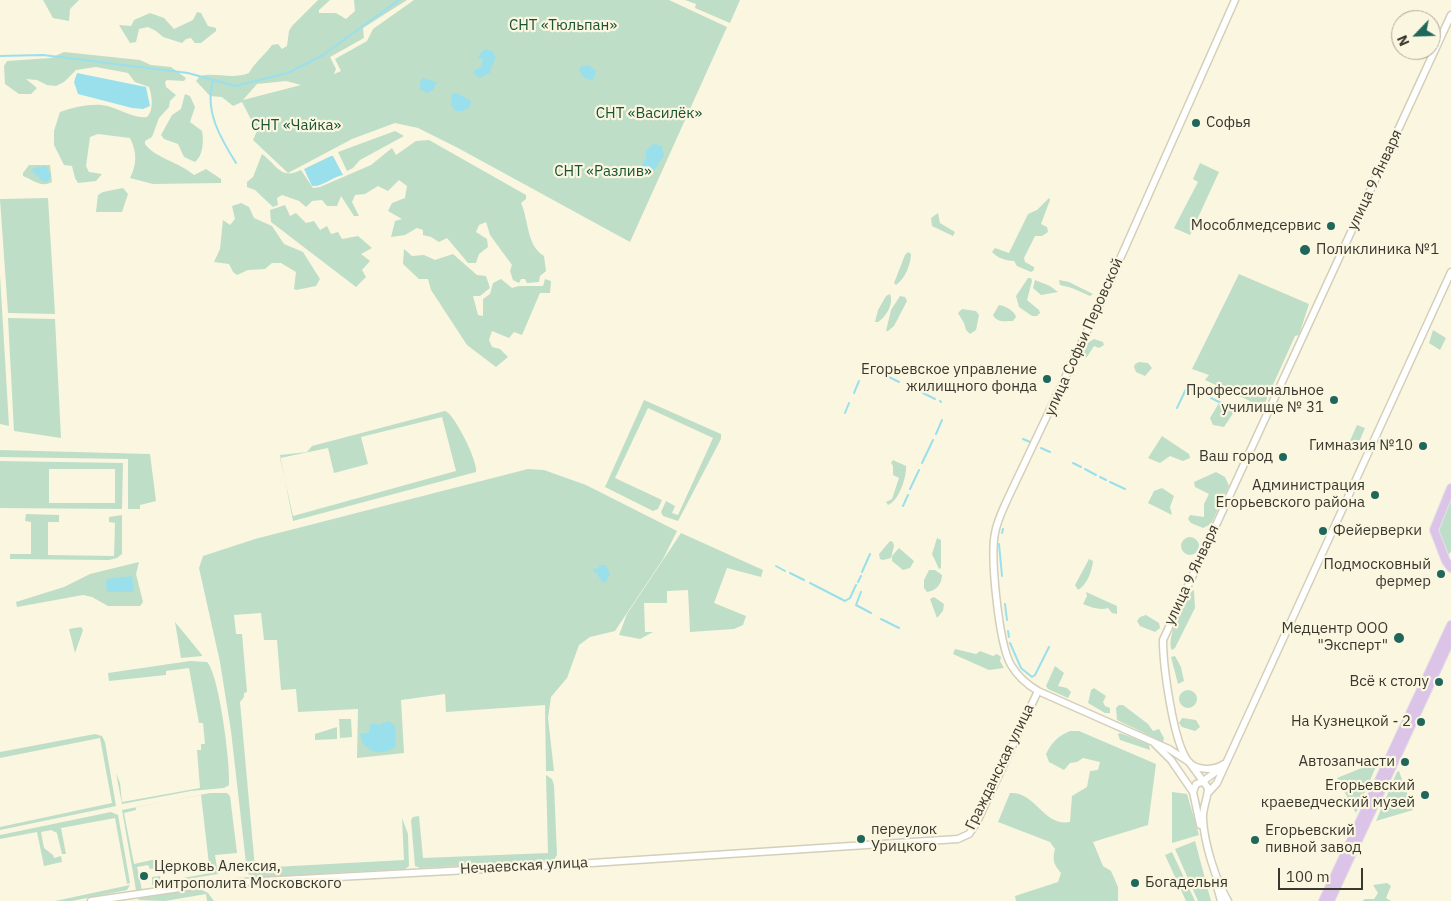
<!DOCTYPE html>
<html>
<head>
<meta charset="utf-8">
<style>
  body { margin:0 }
  #map { position:relative; width:1451px; height:901px; overflow:hidden; background:#fbf6e0; font-family:"IBM Plex Sans",sans-serif }
  canvas { display:block }
  .north { position:absolute; left:1391px; top:10px; width:50px; height:50px; box-sizing:border-box; background:#fbf6e0; border:1px solid #adaa99; border-radius:50%; rotate:246deg; font-size:14px; font-weight:700; line-height:20px; text-align:center; color:#39382f }
  .north::after { content:''; display:block; margin:auto; width:18px; height:22px; background:#1f665b; clip-path:polygon(50% 0,100% 100%,50% 72%,0 100%) }
  .scale { position:absolute; left:1278px; top:868px; width:85px; height:22px; box-sizing:border-box; border:2px solid #39382f; border-top:0; padding-left:6px; font-size:15px; line-height:18px; white-space:nowrap; color:#39382f; -webkit-text-stroke:4px #fbf6e0; paint-order:stroke }
</style>
</head>
<body>
<div id="map">
<canvas width="1451" height="901"></canvas>
<div class="north">N</div>
<div class="scale">100 m</div>
</div>
<script>
const context = document.querySelector('canvas').getContext('2d');
context.lineJoin = 'round';
function fillPath(path, color) { context.fillStyle = color; context.fill(path, 'evenodd'); }
function trace(path, color, width, dash) { context.strokeStyle = color; context.lineWidth = width; context.lineCap = dash ? 'butt' : 'round'; context.setLineDash(dash || []); context.stroke(path); }
function write(font, color, halo, rows, align = 'center') {
  context.font = font + ' "IBM Plex Sans",sans-serif'; context.lineWidth = 4.5; context.setLineDash([]); context.textBaseline = 'middle'; context.strokeStyle = halo; context.fillStyle = color; for (const [text, x, y, turn = 0] of rows) {
    context.save(); context.translate(x, y); context.rotate((+turn || 0) * Math.PI / 180); context.textAlign = isNaN(turn) ? turn : align; if (halo) context.strokeText(text, 0, 0); context.fillText(text, 0, 0); context.restore();
  }
}
const green = new Path2D(`
  M43 0H79L70 9 69 21 53 18Z
  M318 0H330L319 10V13H336L346 19 355 11 354 0H407L363 28 364 38 330 57 336 69 334 74 341 71 335 59 367 41 373 29 414 0H669L727 27 630 242 458 148 418 128 395 123 352 139 288 173 253 140 257 131 242 102 233 106 222 97 210 96 196 81 200 76C216 72 232 80 249 73 255 62 264 56 272 45L278 44 282 49 287 46 289 31 292 26ZM286 81 301 85 243 100 257 84Z
  M685 0H740L730 23 695 8 696 4Z
  M197 12 201 13 208 26 216 28V31L201 43H195L191 38 186 39 182 43 163 37 156 31 148 27 139 29 136 42 130 43 119 25 131 26 134 20 150 13 164 18 174 29 193 20Z
  M64 52 140 60 151 65 171 67 186 78 184 81 167 80 165 82 166 87 176 95 170 101 169 107 159 118 152 137 145 141V144C155 158 179 162 194 175L206 169 221 179V183L153 184 130 178C137 164 137 152 130 138L98 134 90 137 86 166 89 172 102 174 96 181 78 183 75 178 72 166 64 165 54 145V131L60 112C74 107 88 104 102 105 118 107 132 119 147 117 154 110 152 96 149 87L135 82 128 73 96 67 76 70 64 82 56 86 47 85 37 80 26 79 37 88 31 94H19L5 84 4 66 7 61 51 58Z
  M185 94 190 96 195 107 190 122 202 131C204 141 203 156 195 162L184 157 178 144 164 139 161 135 172 115 181 109Z
  M395 131 404 136 360 160 353 168 347 171 338 152Z
  M429 140 526 195V199L521 203C529 220 526 245 544 256L546 271 540 276 539 282 527 283 525 279H521L519 283 513 280 510 271 512 265 490 235 486 222 479 225 476 232 487 239 488 247 479 254 476 263H468L447 238 439 242 431 237 423 235V230L417 228 405 235 391 237 395 221 402 219 388 211 392 203 405 198 407 186 399 180 388 191 378 186 365 194 355 195 352 202 359 216H354L341 196 337 206H327L322 200 312 201 306 207 299 201 282 195 277 198 278 205 273 207 255 190 247 187V182L253 177 262 154C278 166 281 180 301 170L313 188 320 187 371 165 392 148 396 155 416 141Z
  M1200 163 1219 172 1190 235 1174 228 1198 182 1193 179Z
  M29 165H50L52 182C40 188 34 180 23 176V173Z
  M123 188 128 194 122 212H96L98 195 103 192Z
  M48 198 55 314 8 313 0 199Z
  M1049 198 1050 200 1041 224 1047 227 1048 232 1042 236H1035L1024 258 1025 262 1034 267V270L1031 272 1017 266 1014 261C1007 261 997 258 992 252L995 248 1009 253 1028 214 1037 210Z
  M241 203 249 207 254 218 272 226 284 244 303 252 320 279 316 286 296 290 294 289 296 272 281 263H272L265 269 248 270 237 275 233 272 229 264 214 262 220 249 223 220 230 225 235 219 232 206Z
  M285 205 290 216 296 213 306 223 314 221 320 230 327 226 331 234 338 232 342 239 358 236 372 248 361 254 370 261 362 270 366 277 356 287 271 222 270 210Z
  M938 213 940 223 955 232 953 236 932 226 931 218Z
  M404 249 412 256 424 255 435 260 453 254 477 275 486 276 490 288 480 296H473L478 315 483 316V299L490 294 493 283 501 279 512 288 519 286H543L545 279 551 281 550 293H540L522 335 514 332 509 338 492 331 489 340 492 347 500 349 508 357 496 367 467 345 431 290 428 279H419L403 264Z
  M908 252 911 254C911 264 905 279 896 285L894 283 905 255Z
  M1239 274 1309 304 1299 335 1295 336 1264 405 1267 407 1263 410 1248 406 1250 401 1205 380 1209 375 1192 369Z
  M0 275 9 426 0 424Z
  M1028 278H1031L1032 281 1027 300 1039 310 1040 313 1037 316H1032L1019 307 1016 296Z
  M1035 280 1050 286 1058 292 1041 295 1033 288Z
  M1059 280 1069 282 1093 294 1090 296 1072 288 1060 285Z
  M890 294C894 304 886 317 878 322H875L878 310 886 296Z
  M900 296 905 297 907 301 894 326 888 331H886L891 310Z
  M999 305C1005 306 1014 310 1016 317L1013 321C1005 321 997 323 993 315Z
  M962 309 976 311 979 315 976 330 970 334 966 330 964 323 958 313Z
  M8 318 55 319 61 438 14 431Z
  M1433 330 1446 338 1440 350 1429 343Z
  M1094 339 1103 342 1104 345 1099 348 1094 346 1087 357 1083 358 1081 353 1086 344Z
  M1139 362 1148 363 1152 368 1145 376 1136 372 1134 367 1135 364Z
  M644 400 721 434V439L678 521 663 516 661 512 666 501 675 506 672 513 678 515 713 438 648 408 615 478 662 500 658 509 653 511 605 487Z
  M1219 403 1229 406 1234 412 1224 427 1213 425 1210 418Z
  M445 411C454 413 479 463 476 472L293 521 280 455 307 452 312 446ZM442 417 456 471 293 516 280 458 328 448 334 473 368 464 361 437Z
  M1357 425 1365 428 1357 447 1349 443Z
  M1162 436 1189 454 1190 458 1183 461 1170 456 1160 463 1148 458Z
  M0 450 150 454 156 501 140 505V509H128V459L0 457Z
  M893 460 906 466C907 476 899 501 888 505L886 502 892 499 899 478 893 475V466L891 463Z
  M0 461 123 463 122 509 0 508ZM115 469V503H49V469Z
  M528 469 544 470 586 485 677 531 663 559 615 631 590 637 579 645 567 678 551 697 548 718 554 771H546L545 705 446 712 445 694 401 700 404 753 357 758 358 709 298 712 296 689 281 690 277 640H264L261 613 234 615 236 634H242L247 692 244 693V697L240 702 255 868 404 860 402 818 408 834 409 866 405 869 252 878 247 872 231 731 220 662 199 568 203 556 255 539Z
  M1216 472 1225 477 1229 486 1211 524 1203 528 1191 523 1188 519 1190 515 1204 517V504L1209 494 1195 487 1194 482Z
  M1162 488 1174 496 1170 507 1172 515 1148 503 1154 491Z
  M1451 494V551L1448 556 1437 526Z
  M26 514 59 515V522H48V555L114 556 115 523 109 522V517L122 515V554L117 558 109 560 10 559V554H31V522L25 521Z
  M681 533 763 570 761 577 727 568 714 603 746 616 743 625 734 629 690 632 688 590 667 591V603H644L645 632H653L640 639 619 635 627 614Z
  M1181 546a9 9 0 1 1 18 0a9 9 0 1 1-18 0Z
  M937 538 941 540V568L939 569 932 554Z
  M890 541 893 542 894 546 891 558 883 560 880 559 879 554Z
  M899 548 914 561 910 568 903 570 892 561V556Z
  M1089 559 1093 561C1092 571 1087 585 1078 590L1075 585Z
  M139 562 136 574 143 602 140 606H108L92 597 83 595 17 607 16 602 64 587 90 574Z
  M929 570H935L942 575C942 584 936 591 927 592L924 588V580Z
  M1194 590 1195 608 1175 648 1172 650C1165 641 1185 593 1194 590Z
  M1086 592 1117 606V614L1112 613 1108 608C1100 611 1091 607 1083 604L1087 596Z
  M934 597 944 604 943 611 937 618 930 599Z
  M1146 615 1159 623 1160 628 1155 632 1140 626 1137 621 1140 617Z
  M175 622 202 655V656L181 658Z
  M81 627 83 630 75 653 69 629Z
  M955 649 976 654 980 651 993 656 997 654 1001 657 1000 661 1004 668 989 670 953 654Z
  M1175 656 1181 667 1184 681 1178 684 1171 657Z
  M190 661 207 662C219 673 231 767 229 785L224 788 191 791 122 804 116 773 120 783 122 802 200 788 197 750H201V744H205L203 723H199L189 668 166 671V675L109 681 108 673Z
  M1055 666 1064 673 1058 686 1067 688 1071 692 1068 698 1048 689 1046 686Z
  M1094 688 1106 696 1103 702 1105 706 1110 708V713H1105L1088 703 1091 690Z
  M1179 699a9 9 0 1 1 18 0a9 9 0 1 1-18 0Z
  M1119 705H1123L1148 724 1153 731 1159 729 1164 738 1163 742 1117 720 1116 708Z
  M1182 718 1196 720 1200 727 1195 731 1182 727 1179 723Z
  M339 719H351L352 737 340 738Z
  M337 727V739L315 740V734Z
  M1070 731H1079L1156 764 1148 825 1093 842 1103 866 1111 871 1118 887V901H1016L1015 896 1058 882 1061 873C1054 865 1052 860 1055 849L1050 842 998 822 1010 793C1035 791 1044 827 1070 822L1072 796 1087 787 1090 771 1098 770 1100 762 1083 758 1077 762 1070 763 1064 770 1049 762 1046 754C1052 742 1058 736 1070 731Z
  M1120 733 1149 744 1150 750 1120 740 1118 734Z
  M95 734 102 736 105 742 116 806 0 830V827L112 803 100 738 0 758V752Z
  M1374 763 1377 764 1356 813 1337 778Z
  M1399 771 1413 810 1376 821 1397 772Z
  M546 775 552 779 554 785 557 855 553 861 420 868 415 866 411 820 413 817 419 816 423 858 548 853Z
  M1172 792 1187 794 1199 835 1172 843Z
  M210 793H227L230 796 237 853 215 855 218 874 152 885V877L160 876 161 882 210 873 201 795 136 807V810L124 813 134 864 156 859 158 868 150 869 148 865 137 867 142 890H136L122 810Z
  M111 812 118 815 130 883 127 884 115 818 61 828 66 854H62L57 833 51 830 41 832 44 848 53 855 54 858 61 856 62 862 44 866 37 832 0 839V835Z
  M1195 841 1211 901H1198L1175 849Z
  M1172 852 1195 901H1186L1165 855Z
  M1387 883 1391 886 1386 898 1391 901H1362L1365 899H1374L1378 893 1373 885Z
  M130 885 127 890 72 901H55Z
  M200 889 208 893 214 901H207L206 894 165 901 138 900 140 898Z`);
const water = new Path2D(`
  M485 49 492 51 496 57 490 70 491 72 480 78 475 75 474 70 481 67 483 59 477 58Z
  M589 65 596 71 593 81 583 77 579 70 581 66Z
  M77 73 146 87 150 106 143 109 132 108 78 94 74 82Z
  M423 78 437 82 433 90 427 93 420 89V82Z
  M458 93 471 101 470 107 463 111H456L451 106 452 94Z
  M654 144 662 146 664 155 652 174 644 172 642 165 646 157V150Z
  M331 156H333L343 175C332 177 323 187 312 186L304 169Z
  M46 166 51 176 47 182 43 181 32 171 33 168Z
  M600 565H606L610 574 606 582H602L596 572H593L594 568 598 569Z
  M132 576 134 589 132 592H107L106 579Z
  M388 721 395 726 396 746C383 758 362 752 360 734L370 732V725L374 723 379 725Z`);
const stream = new Path2D(`
  M0 56 43 55 188 73 235 86 288 73 323 55 399 0
  M213 81C204 111 221 139 236 163
  M871 368 899 382
  M907 385 917 390
  M854 393 859 381
  M923 393 935 399
  M1211 398 1234 409
  M940 401 941 402
  M1177 408 1186 389 1190 388 1199 392
  M845 413 849 403
  M936 434 942 420
  M1023 439 1030 442
  M1041 448 1050 452
  M922 463 933 440
  M1073 463 1081 467
  M1085 469 1096 475
  M1100 477 1106 480
  M1110 482 1125 489
  M910 489 919 470
  M903 506 908 495
  M1002 533 1003 529
  M999 544 1002 576
  M776 566 785 571
  M862 572 870 554
  M790 573 804 580
  M858 582 861 576
  M810 583 845 601 850 598 856 585
  M861 592 856 605 871 613
  M1005 604 1007 620
  M881 619 899 628
  M1008 631 1009 637
  M1010 643 1021 668 1032 677 1035 675 1049 647`);
const minor = new Path2D(`
  M1155 744 1171 760 1193 792 1200 825
  M1224 764C1214 771 1196 771 1188 761 1173 742 1163 665 1163 640L1451 15
  M1193 792 1196 784 1202 782 1221 768
  M1208 793 1217 783 1451 272
  M1216 883 1221 901
  M91 901 207 884 561 865 958 839 969 834 976 824 1038 691
  M1228 901C1216 881 1204 843 1203 819 1202 809 1208 798 1208 788L1189 762 1169 749 1038 691C1026 684 1018 677 1011 665 999 645 990 557 995 533 997 521 1003 509 1008 498L1100 304 1235 0`);
const major = new Path2D(`
  M1451 488 1434 530 1446 561 1451 568
  M1323 901 1451 625
  M1330 901 1451 639`);
const markers = [
  [1196,123,5,"#1f665b"],
  [1331,226,5,"#1f665b"],
  [1305,250,6,"#1f665b"],
  [1047,379,5,"#1f665b"],
  [1334,400,5,"#1f665b"],
  [1423,446,5,"#1f665b"],
  [1283,457,5,"#1f665b"],
  [1375,495,5,"#1f665b"],
  [1323,531,5,"#1f665b"],
  [1441,574,5,"#1f665b"],
  [1399,638,6,"#1f665b"],
  [1439,682,5,"#1f665b"],
  [1421,722,5,"#1f665b"],
  [1405,762,5,"#1f665b"],
  [1425,795,5,"#1f665b"],
  [861,839,5,"#1f665b"],
  [1255,840,5,"#1f665b"],
  [144,876,5,"#1f665b"],
  [1135,883,5,"#1f665b"]
];
const parkNames = [
  ["СНТ «Тюльпан»",563,26],
  ["СНТ «Василёк»",649,114],
  ["СНТ «Чайка»",296,126],
  ["СНТ «Разлив»",603,172]
];
const poiNames = [
  ["Софья",1206,123,"left"],
  ["Мособлмедсервис",1321,226],
  ["Поликлиника №1",1316,250,"left"],
  ["Егорьевское управление",1037,370],
  ["жилищного фонда",1037,387],
  ["Профессиональное",1324,391],
  ["училище № 31",1324,408],
  ["Гимназия №10",1413,446],
  ["Ваш город",1273,457],
  ["Администрация",1365,486],
  ["Егорьевского района",1365,503],
  ["Фейерверки",1333,531,"left"],
  ["Подмосковный",1431,565],
  ["фермер",1431,582],
  ["Медцентр ООО",1388,629],
  ["\"Эксперт\"",1388,646],
  ["Всё к столу",1429,682],
  ["На Кузнецкой - 2",1411,722],
  ["Автозапчасти",1395,762],
  ["Егорьевский",1415,786],
  ["краеведческий музей",1415,803],
  ["переулок",871,830,"left"],
  ["Урицкого",871,847,"left"],
  ["Егорьевский",1265,831,"left"],
  ["пивной завод",1265,848,"left"],
  ["Церковь Алексия,",154,867,"left"],
  ["митрополита Московского",154,884,"left"],
  ["Богадельня",1145,883,"left"]
];
const streetNames = [
  ["улица 9 Января",1375,180,-65],
  ["улица Софьи Перовской",1084,337,-66],
  ["улица 9 Января",1192,575,-65],
  ["Гражданская улица",1000,767,-64],
  ["Нечаевская улица",524,866,-3]
];
fillPath(green, '#bedec8');
fillPath(water, '#9ae0ec');
trace(stream, '#9ae0ec', 2);
trace(minor, '#d3cfb9', 9);
trace(major, '#e3e3e2', 10);
trace(minor, '#fff', 6);
trace(major, '#dcc4e8', 8);
for (const [x, y, r, color] of markers) { const dot = new Path2D(); dot.arc(x, y, r, 0, 2 * Math.PI); context.fillStyle = color; context.fill(dot); trace(dot, '#fbf6e0', 2); }
write('15px', '#185333', '#fbf6e0', parkNames);
write('15px', '#39382f', '#fbf6e0', poiNames, 'right');
write('15px', '#39382f', '#fbf6e0', streetNames);
</script>
</body>
</html>
